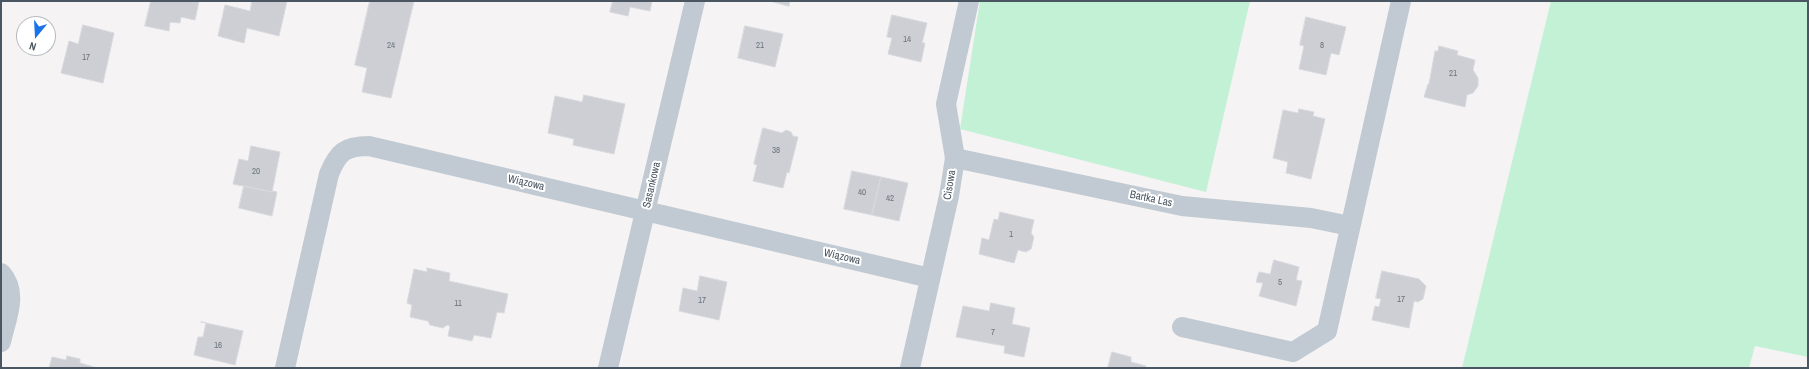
<!DOCTYPE html>
<html>
<head>
<meta charset="utf-8">
<style>
  body { margin:0 }
  #map { position:relative; width:1809px; height:369px; overflow:hidden; background:#f5f3f3; font-family:"Archivo Narrow",sans-serif }
  canvas { display:block }
  .frame { position:absolute; inset:0; border:2px solid #4a5661; pointer-events:none }
  .north { position:absolute; left:16px; top:16px; width:40px; height:40px; box-sizing:border-box; background:#fff; border:1px solid #b7bbc0; border-radius:50%; rotate:198deg; font-size:11px; font-weight:700; line-height:16px; text-align:center; color:#4a5661 }
  .north::after { content:''; display:block; margin:auto; width:14px; height:18px; background:#1a73e8; clip-path:polygon(50% 0,100% 100%,50% 72%,0 100%) }
</style>
</head>
<body>
<div id="map">
<canvas width="1809" height="369"></canvas>
<div class="frame"></div>
<div class="north">N</div>
</div>
<script>
const context = document.querySelector('canvas').getContext('2d');
context.lineJoin = 'round';
function fillPath(path, color) { context.fillStyle = color; context.fill(path, 'evenodd'); }
function trace(path, color, width, dash) { context.strokeStyle = color; context.lineWidth = width; context.lineCap = dash ? 'butt' : 'round'; context.setLineDash(dash || []); context.stroke(path); }
function write(font, color, halo, rows, align = 'center') {
  context.font = font + ' "Archivo Narrow",sans-serif'; context.lineWidth = 4; context.setLineDash([]); context.textBaseline = 'middle'; context.strokeStyle = halo; context.fillStyle = color; for (const [text, x, y, turn = 0] of rows) {
    context.save(); context.translate(x, y); context.rotate((+turn || 0) * Math.PI / 180); context.textAlign = isNaN(turn) ? turn : align; if (halo) context.strokeText(text, 0, 0); context.fillText(text, 0, 0); context.restore();
  }
}
const green = new Path2D(`
  M980 1H1250L1206 192 960 129Z
  M1551 1H1808V357L1755 346 1749 368H1462Z`);
const building = new Path2D(`
  M151 1H199L195 20 181 17 180 23 170 22 169 31 145 26Z
  M252 1H287L279 36 247 28 244 43 218 36 225 5 250 11Z
  M370 1H414L391 98 362 92 367 68 355 65Z
  M613 1H652L650 11 630 7 628 16 610 12Z
  M770 1H790L789 6Z
  M892 15 927 23 922 43H925L921 62 888 54 892 38 887 37Z
  M1306 17 1346 27 1339 55 1331 53 1326 75 1299 69 1304 46 1300 45Z
  M83 25 114 33 103 83 61 73 69 41 78 44Z
  M745 26 783 34 775 67 738 58Z
  M1439 46 1458 51 1457 55 1475 60 1473 70 1478 78V86L1473 93 1467 95 1465 107 1424 97 1428 84H1429L1435 51H1438Z
  M584 95 625 104 614 154 573 145 574 139 548 133 555 96 582 102Z
  M1299 109 1314 112 1313 116 1325 119 1311 179 1286 173 1288 162 1273 158 1283 110 1298 113Z
  M763 128 782 133 786 130 791 132 793 136 798 137 789 173 787 172 783 188 753 181 757 165 754 164Z
  M251 146 280 152 272 192 233 184 239 159 248 161Z
  M852 171 881 177 872 215 844 209Z
  M881 177 908 183 899 221 872 215Z
  M244 186 272 192V191L277 192 272 216 239 208Z
  M1000 212 1034 220 1031 233 1034 237 1031 249 1026 252 1018 250 1014 263 979 254 982 238 989 240 994 219 998 220Z
  M1274 260 1299 267 1296 280 1302 281 1296 306 1259 296 1263 283 1256 282 1259 272 1270 274Z
  M427 268 450 273 449 281 508 294 504 313 497 312 491 338 474 335 472 341 448 336 450 326 447 325 443 328 430 325 428 321 410 317 412 305 407 303 414 269 427 272Z
  M1382 271 1419 279 1426 286 1423 299 1418 302 1414 301 1409 328 1372 320 1375 306 1379 307 1381 299 1376 298Z
  M700 276 727 282 719 320 679 311 683 288 697 291Z
  M991 303 1015 308 1012 324 1030 328 1024 357 1004 353 1005 346 956 337 963 306 989 311Z
  M201 322 243 331 235 365 194 355 198 337H203L206 323Z
  M1112 352 1131 357V362L1146 366 1145 368H1108Z
  M67 356 80 359V363L97 368H49L52 357 66 360Z`);
const minor = new Path2D(`
  M955 158 1182 206 1311 218 1350 226
  M1 273C19 293 6 319 1 342
  M1182 327 1293 352 1327 331 1401 1
  M285 368 329 174C338 152 345 146 369 146L930 278
  M608 368 695 1
  M910 368 949 196 955 158 946 104 969 1`);
const numberNames = [
  ["14",907,40],
  ["24",391,46],
  ["21",760,46],
  ["8",1322,46],
  ["17",86,58],
  ["21",1453,74],
  ["38",776,151],
  ["20",256,172],
  ["40",862,193],
  ["42",890,199],
  ["1",1011,235],
  ["5",1280,283],
  ["17",1401,300],
  ["17",702,301],
  ["11",458,304],
  ["7",993,333],
  ["16",218,346]
];
const streetNames = [
  ["Wiązowa",526,183,13],
  ["Sasankowa",652,185,-77],
  ["Cisowa",950,185,-81],
  ["Bartka Las",1151,199,12],
  ["Wiązowa",842,257,13]
];
fillPath(green, '#c3f1d5');
fillPath(building, '#cdcfd5');
trace(building, '#d7d9de', 1);
trace(minor, '#c1cad2', 20);
write('9px', '#6b747e', null, numberNames);
write('11px', '#4a5661', '#fff', streetNames);
</script>
</body>
</html>
